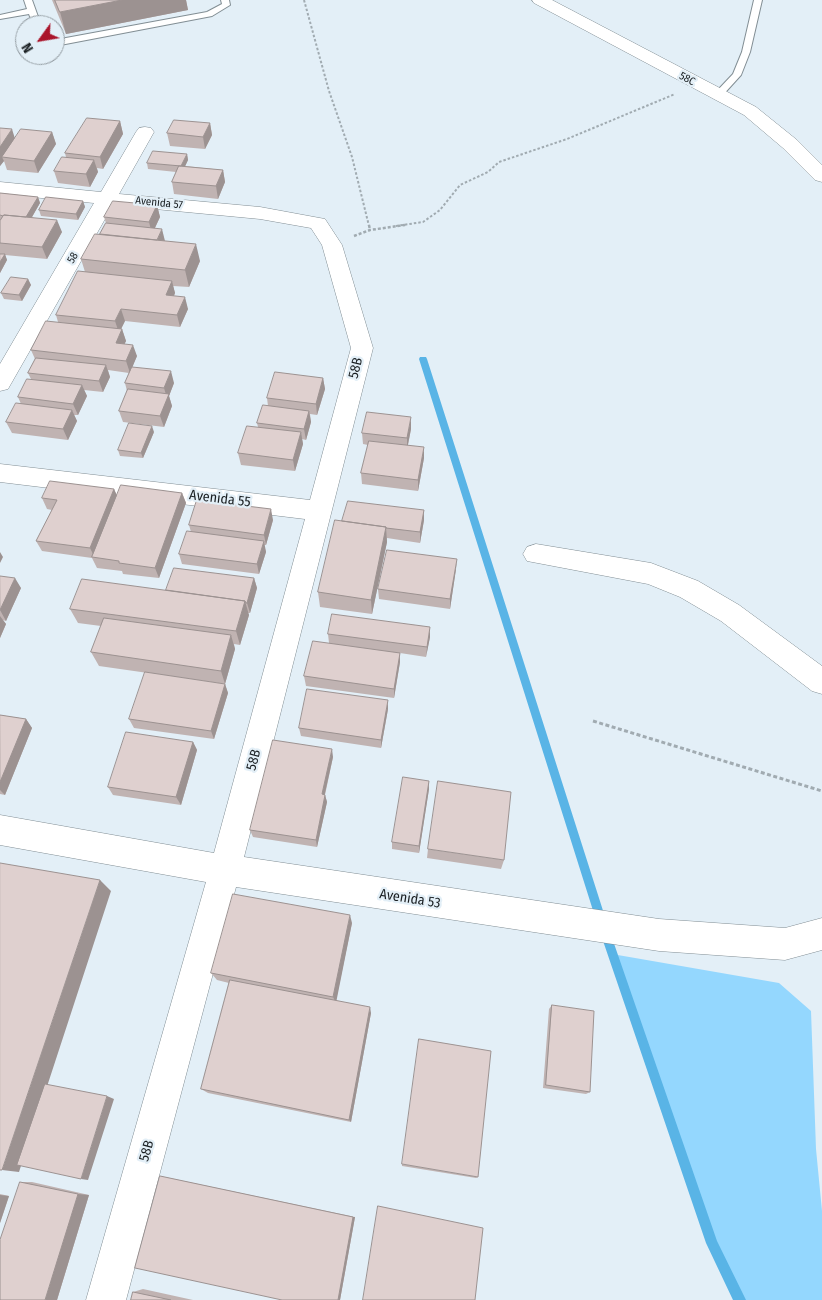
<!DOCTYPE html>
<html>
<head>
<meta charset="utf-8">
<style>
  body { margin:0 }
  #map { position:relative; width:822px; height:1300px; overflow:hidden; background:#e3eff7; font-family:"Fira Sans Condensed",sans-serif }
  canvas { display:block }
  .north { position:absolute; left:15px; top:15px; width:50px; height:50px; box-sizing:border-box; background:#e3eff7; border:1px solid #929ba1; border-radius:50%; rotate:238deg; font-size:14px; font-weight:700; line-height:20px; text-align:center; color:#191e21 }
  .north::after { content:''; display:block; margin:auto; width:18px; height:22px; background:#aa142a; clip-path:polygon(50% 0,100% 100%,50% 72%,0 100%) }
</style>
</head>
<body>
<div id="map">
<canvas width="822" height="1300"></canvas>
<div class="north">N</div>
</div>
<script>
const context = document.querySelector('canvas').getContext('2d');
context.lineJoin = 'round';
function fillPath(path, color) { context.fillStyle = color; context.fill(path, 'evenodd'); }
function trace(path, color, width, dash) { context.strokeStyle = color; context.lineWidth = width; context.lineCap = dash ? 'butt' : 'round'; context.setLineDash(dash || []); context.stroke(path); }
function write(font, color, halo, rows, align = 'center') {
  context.font = font + ' "Fira Sans Condensed",sans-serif'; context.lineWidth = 4.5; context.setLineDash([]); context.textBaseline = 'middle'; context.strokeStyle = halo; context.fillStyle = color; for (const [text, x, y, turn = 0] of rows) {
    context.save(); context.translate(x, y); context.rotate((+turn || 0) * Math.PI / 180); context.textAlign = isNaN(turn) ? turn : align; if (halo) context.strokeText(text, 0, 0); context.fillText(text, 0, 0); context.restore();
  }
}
const green = new Path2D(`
  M612 954 779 983 811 1011 816 1149 822 1211V1300H740L712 1243Z`);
const stream = new Path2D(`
  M420 357H426L427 359 606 920 605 924 601 925 597 924 596 920 419 359Z
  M605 927 609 928 610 932 717 1241 746 1300H733L706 1243 600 932 601 928Z`);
const pathFar2 = new Path2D(`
  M304 0 329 91 352 157 369 226
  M396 226 423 222 440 210 460 185 488 172 499 162 567 139 675 94`);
const pathFar1 = new Path2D(`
  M369 225 370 230
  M354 236 370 230 405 225`);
const path = new Path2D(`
  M593 721 822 791`);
const lane = new Path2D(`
  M24 0H32L41 25H33L29 14 0 19V15L27 9Z
  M221 0H229L230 5 212 16 55 46V40L207 12 222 4Z
  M754 0H762L750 52 741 75 721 97H715V93L733 74 742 52Z`);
const street = new Path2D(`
  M532 0H552L756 107 797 140 822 165V182L815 180 783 148 744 115 534 3Z
  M145 127 151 128 154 132 119 194 260 207 325 219 342 245 373 348 244 857 659 919 785 928 822 918V950L785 960 659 951 236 887 126 1300H86L206 882 0 845V815L214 853 305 519 0 482V464L310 500 351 348 322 245 311 228 260 219 113 205 8 389 0 391V364L94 203 0 194V182L101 192 136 132 139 128Z
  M536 544 651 563 698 581 739 605 822 666V694L812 691 721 621 680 597 648 584 527 561 523 554 527 547Z`);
const wall = new Path2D(`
  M52 0H186L188 10 66 34Z
  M120 121 123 134 103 169 97 168 98 172 90 187 58 183 54 171 66 157 65 153Z
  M210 123 212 135 205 149 170 146 167 133Z
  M0 128 15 138 52 132 56 144 38 173 7 170 4 161 0 166Z
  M187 154 188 160 185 166 223 170 225 182 218 199 174 194 172 182 176 172 148 169 147 163Z
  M0 193 38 197 40 203 32 217 62 232 47 259 5 255 7 260 0 273Z
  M83 201 85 207 78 220 41 216 39 210Z
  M157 205 160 217 155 228 165 241 200 261 189 287 173 286 175 293 174 296 188 309 180 327 125 321 121 329H122L126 341 124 344 137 356 132 367 174 383 169 396 172 406 164 427 123 422 119 411 127 391 125 383 129 373 108 370 110 377 103 392 84 390 87 396 78 415H74L77 421 68 440 12 433 6 422 21 404 18 397 31 379 28 373 35 359 31 350 58 322 56 315 85 272 81 259 100 234 106 223 104 217Z
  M28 279 31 285 22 301 4 299 1 293Z
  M323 378 325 389 317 415 310 414 311 422 306 440 302 439 303 444 295 471 241 465 238 453 258 427 257 423 268 406 267 398Z
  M411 429 408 445 424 458 418 491 362 484 361 473 368 445 363 444 362 433Z
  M154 432 143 458 120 456 118 450Z
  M114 489 117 496 182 493 186 503 159 578 123 574 122 571 97 568 92 558 42 551 36 541 52 510 47 509 42 498Z
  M424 510V520L420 543 387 538V542L372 614 320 607 318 592 342 521Z
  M273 520 266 545H264L266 552 259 574 182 564 179 554 191 532 189 525Z
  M456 569 450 609 379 599 378 589Z
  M0 576 21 588 6 621 3 620 6 624 0 638Z
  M254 578 257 588 250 613H248L249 615 240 645 234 644 235 649 225 684 99 666 91 652 101 626 78 623 70 609 166 590Z
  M328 634 430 637 426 657 400 653V662L394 698 306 686 304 676 329 643Z
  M225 684 228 693 214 739 134 728 129 719Z
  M388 709 381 748 301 736 299 728Z
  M0 715 26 719 32 728 5 795 0 794Z
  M193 742 197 750 181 805 113 795 108 787Z
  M333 757 325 795 327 802 317 847 253 837 250 830Z
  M429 781V789L419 853 392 849V842Z
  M428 849 504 860 501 869 427 858Z
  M352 923 336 1000 371 1013 351 1122 208 1093 201 1089 229 983 217 980 211 973Z
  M552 1005 590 1092 586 1094 543 1088 549 1009Z
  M402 1164 478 1177 476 1178 402 1166Z
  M160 1176 355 1217 340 1300H282Z
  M20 1182H32L89 1195 57 1300Z
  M0 1194 9 1196 0 1223Z
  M143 1289 193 1300H131L133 1292Z`);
const shadedWall = new Path2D(`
  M122 0H186L188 10 66 34 60 12Z
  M120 121 123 134 103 169 100 157Z
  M210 123 212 135 205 149 203 137Z
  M12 129 16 142 2 157 4 161 0 166V147Z
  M52 132 56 144 38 173 34 161Z
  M187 154 188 160 182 173 181 166Z
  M94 160 98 172 90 187 86 174Z
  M223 170 225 182 218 199 216 186Z
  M38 197 40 203 28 224 25 218Z
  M83 201 85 207 78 220 76 214Z
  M157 205 160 217 152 234 149 222Z
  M57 220 62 232 47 259 42 247Z
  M162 229 165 241H157Z
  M196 244 200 261 189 287 185 270Z
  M5 254 7 260 0 273V262Z
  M28 279 31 285 22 301 19 295Z
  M172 281 175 293 169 307 166 295Z
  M185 297 188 309 180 327 177 315Z
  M121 309 125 321 119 333 115 321Z
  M122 329 126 341 120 354 116 343Z
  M133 345 137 356 130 373 126 361Z
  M106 365 110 377 103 392 99 381Z
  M171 371 174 383 169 396 172 406 164 427 160 416 167 398 164 388Z
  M323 378 325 389 317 415 316 404Z
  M82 385 87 396 78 415 73 404Z
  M72 410 77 421 68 440 63 429Z
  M309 411 311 422 306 440 304 429Z
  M411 417V429L407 449V438Z
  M152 426 154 432 143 458 141 453Z
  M301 432 303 444 295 471 293 460Z
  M424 447V458L418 491V480Z
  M114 489 119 500 95 558 90 548Z
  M182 493 186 503 159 578 155 568Z
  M271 509 273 520 266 545 264 535Z
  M424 510V520L420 543V532Z
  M386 527 387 542 372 614 371 600Z
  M264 541 266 552 259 574 257 564Z
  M0 552 3 557 0 563Z
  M457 559 456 569 450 609V599Z
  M15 578 21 588 6 621 0 610Z
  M254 578 257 588 250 613 247 603Z
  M245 601 249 615 240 645 236 631Z
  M0 616 6 624 0 638Z
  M430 627V637L426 657 427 647Z
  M231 635 235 649 225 684 221 671Z
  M400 653V662L394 698V689Z
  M225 684 228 693 214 739 211 731Z
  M388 700V709L381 748V740Z
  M26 719 32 728 5 795 0 790V782Z
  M193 742 197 750 181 805 176 797Z
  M332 749 333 757 323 802 322 794Z
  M429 781V789L419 853V846Z
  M325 795 327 802 317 847 316 840Z
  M100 880 111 891 19 1172 2 1170Z
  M350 915 352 923 336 1003 333 997Z
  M370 1007 371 1013 351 1122 349 1120Z
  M107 1096 114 1099 88 1180 81 1179Z
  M78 1194 89 1195 57 1300H45Z
  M0 1195 9 1196 0 1223Z
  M353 1217H355L340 1300H338Z`);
const building = new Path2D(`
  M55 0H122L60 12Z
  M87 118 120 121 100 157 65 153Z
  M174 120 210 123 203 137 167 133Z
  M0 128 12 129 0 147Z
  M21 129 52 132 34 161 2 157Z
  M153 151 187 154 181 166 147 163Z
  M62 157 94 160 86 174 54 171Z
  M179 166 223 170 216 186 172 182Z
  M0 193 38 197 26 217 4 215 3 216 0 215Z
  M46 197 83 201 76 214 39 210Z
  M113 201 157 205 149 222 104 217Z
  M4 215 57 220 42 247 0 243V221Z
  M106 223 162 229 157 240 100 234Z
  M95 234 196 244 185 270 81 259Z
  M0 254H5L0 262Z
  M78 271 172 281 166 295 185 297 177 315 121 309 115 321 56 315Z
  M11 277 28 279 19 295 1 293Z
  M46 321 122 329 116 343 133 345 126 361 31 350Z
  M36 358 106 365 99 381 28 373Z
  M132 367 171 371 164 388 125 383Z
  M275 372 323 378 316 404 267 398Z
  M27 379 82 385 73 404 18 397Z
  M128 389 169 394 160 416 119 411Z
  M16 403 72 410 63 429 6 422Z
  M263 405 309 411 304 429 257 423Z
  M367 412 411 417 407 438 362 433Z
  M129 423 152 426 141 453 118 450Z
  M247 426 301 432 293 460 238 453Z
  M369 441 424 447 418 480 361 473Z
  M50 481 114 489 90 548 36 541 57 500 42 498Z
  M121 485 182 493 155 568 119 563V561L92 557Z
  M197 500 271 509 264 535 189 525Z
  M348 501 424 510 420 532 386 528V527L342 521Z
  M335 520 386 527 371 600 318 592Z
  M187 531 264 541 257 564 179 554Z
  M387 550 457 559 450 599 378 589Z
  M174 568 254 578 247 603H246L245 601 166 590Z
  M0 576 15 578 0 610Z
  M82 579 245 601 236 631 70 609Z
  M332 614 430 627 427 647 328 634Z
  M104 618 231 635 221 671 91 652Z
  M313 641 400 653 394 689 304 676Z
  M145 672 225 684 211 731 129 719Z
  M307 689 388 700 381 740 299 728Z
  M0 715 26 719 0 782Z
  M126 732 193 742 176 797 108 787Z
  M273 740 332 749 322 794 325 795 316 840 250 830Z
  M403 777 429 781 419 846 392 842Z
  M438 781 511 792 504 860 428 849Z
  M0 863 100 880 2 1170H0Z
  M233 894 350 915 333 997 211 973Z
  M230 980 370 1007 349 1120 201 1089Z
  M552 1005 594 1011 590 1092 546 1085Z
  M419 1039 491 1051 478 1177 402 1164Z
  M45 1084 107 1096 81 1179 17 1165Z
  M160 1176 353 1217 338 1300H282L135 1268Z
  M20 1182 78 1194 45 1300H0V1240Z
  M378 1206 483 1228 475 1300H363Z
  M133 1292 171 1300H131Z`);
const farStreetnames = [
  ["58C",687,79,28],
  ["Avenida 57",159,203,6],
  ["58",73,258,-60]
];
const streetNames = [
  ["58B",356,368,-76],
  ["Avenida 55",220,499,7],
  ["58B",254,760,-75],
  ["Avenida 53",410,899,9],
  ["58B",147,1151,-74]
];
fillPath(green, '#94d7fe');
fillPath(stream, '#59b4e6');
trace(lane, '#828e94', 2);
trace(street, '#828e94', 1);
trace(pathFar2, '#a1abb1', 2, [2.5, 2]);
trace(pathFar1, '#a1abb1', 2.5, [3, 2]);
trace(path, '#a1abb1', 3, [4, 2.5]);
fillPath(lane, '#fff');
fillPath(street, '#fff');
fillPath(wall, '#c0b3b2');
fillPath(shadedWall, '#9c9291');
fillPath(building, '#dfd0cf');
trace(building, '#9c9291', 1);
write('11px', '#191e21', '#e3eff7', farStreetnames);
write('14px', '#191e21', '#e3eff7', streetNames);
</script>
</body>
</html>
